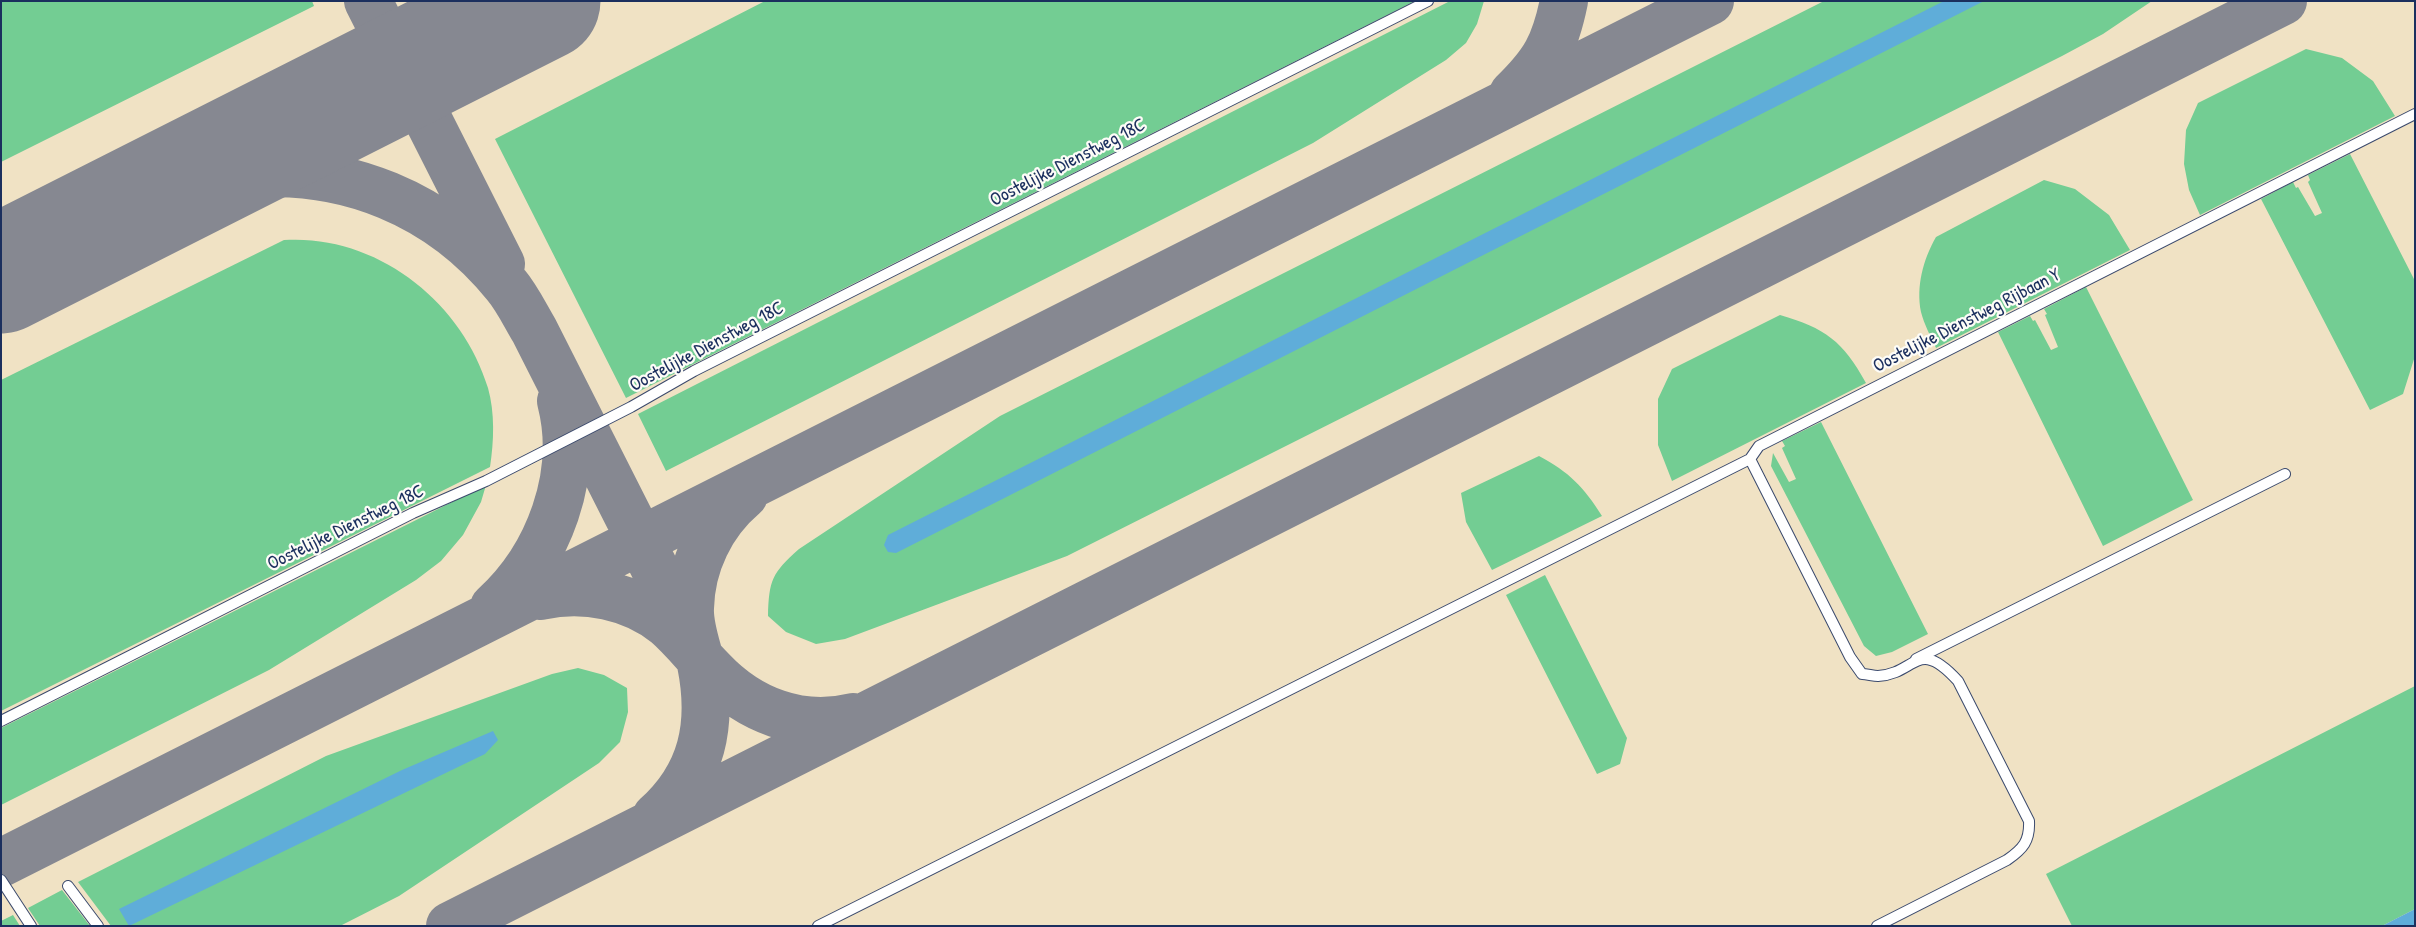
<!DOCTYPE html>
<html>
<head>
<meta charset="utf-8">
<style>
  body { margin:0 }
  #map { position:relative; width:2416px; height:927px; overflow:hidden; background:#f0e2c4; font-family:"Patrick Hand",sans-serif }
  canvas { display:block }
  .frame { position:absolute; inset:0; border:2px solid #1b2f5e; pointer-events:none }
</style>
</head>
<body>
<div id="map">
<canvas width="2416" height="927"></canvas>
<div class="frame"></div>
</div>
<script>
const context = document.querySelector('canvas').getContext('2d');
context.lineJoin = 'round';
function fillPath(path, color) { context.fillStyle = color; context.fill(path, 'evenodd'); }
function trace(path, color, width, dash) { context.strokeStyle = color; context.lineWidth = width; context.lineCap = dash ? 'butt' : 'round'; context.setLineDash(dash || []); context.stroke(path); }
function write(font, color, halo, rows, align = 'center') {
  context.font = font + ' "Patrick Hand",sans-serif'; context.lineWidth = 4.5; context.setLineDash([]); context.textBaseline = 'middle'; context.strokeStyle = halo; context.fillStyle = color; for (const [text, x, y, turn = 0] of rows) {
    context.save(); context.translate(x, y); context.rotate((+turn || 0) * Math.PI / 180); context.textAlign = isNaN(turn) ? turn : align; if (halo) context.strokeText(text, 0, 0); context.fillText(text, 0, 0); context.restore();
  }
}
const green = new Path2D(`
  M1 1H312L314 6 1 162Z
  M765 1H1415L626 398 495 139Z
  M1450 1H1484L1477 24 1466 43 1446 60 1313 143 666 471 638 414Z
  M1824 1H2152L2103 34 2062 56 1067 556 845 639 816 644 786 632 768 616C769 580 772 573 799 549L1000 416Z
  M2306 49 2342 58 2373 81 2395 116 2200 215 2189 190 2184 164 2186 130 2198 103Z
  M2350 154 2415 281V356L2403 394 2370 410 2261 199 2293 182 2296 188 2298 187 2315 216 2322 213 2308 182 2310 180 2308 175Z
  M2044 180 2075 189 2109 215 2130 250 1936 348C1931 337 1924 324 1921 312 1916 286 1923 260 1936 237Z
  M284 240C376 234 462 301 488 388 495 413 494 441 490 467L1 711V380Z
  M2086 287 2193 500 2103 546 1998 332 2030 316 2033 321 2035 320 2051 350 2058 347 2045 315 2047 314 2044 309Z
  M1780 315C1825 328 1843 341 1866 383L1672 481 1658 445V399L1672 369Z
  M1821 422 1928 634 1892 652 1876 656 1864 646 1771 466 1773 453 1789 482 1796 479 1782 448 1785 446 1782 441Z
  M1539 456C1569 472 1584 487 1602 516L1492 570 1466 522 1461 493Z
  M486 485 481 502 463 535 441 561 416 580 269 670 1 805V728Z
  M1545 575 1627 738 1620 764 1597 774 1506 595Z
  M578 668 604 675 627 688 628 712 620 742 599 763 399 896 340 926H111L78 882 326 756 552 674Z
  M2415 686V909L2382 926H2072L2046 874Z
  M62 890 90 926H40L28 908Z
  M13 915 20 926H1V921Z`);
const water = new Path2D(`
  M1944 1H1984L896 553 888 552 884 545 888 535Z
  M493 731 498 740 485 754 129 926 119 909 402 770Z
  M2415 909V926H2382Z`);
const taxiway = new Path2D(`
  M368 1 501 264
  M1513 94C1545 63 1555 45 1564 1
  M140 204C173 193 206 179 242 175 344 164 441 204 506 285 517 298 525 315 534 330L699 656
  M541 596C583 586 633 596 667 624 683 638 697 656 712 671 749 710 800 730 853 717
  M494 607C549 557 580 475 561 401
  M656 817C703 775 713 724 701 664 697 647 689 626 690 608 691 564 711 523 744 495
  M1 863 1710 1
  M450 926 2283 1`);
const runway = new Path2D(`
  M1 274 541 1`);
const lane = new Path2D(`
  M1750 459 1850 657 1862 674C1867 674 1873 676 1878 676 1916 674 1917 636 1958 681L2029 821C2030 841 2023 849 2007 860L1877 926
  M1916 659 2285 474
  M1 721 413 513 486 481 631 407 694 371 1428 1
  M1 880 31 926
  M68 886 98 926
  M818 926 1750 459 1759 446 2415 114`);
const streetNames = [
  ["Oostelijke Dienstweg 18C",1068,163,-27],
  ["Oostelijke Dienstweg Rijbaan Y",1967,321,-27],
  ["Oostelijke Dienstweg 18C",707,347,-28],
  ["Oostelijke Dienstweg 18C",346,528,-26]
];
fillPath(green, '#73cd93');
fillPath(water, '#5fadd9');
trace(taxiway, '#868891', 48);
trace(runway, '#868891', 119);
trace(lane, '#3b4a6d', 12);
trace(lane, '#fff', 10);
write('19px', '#1b2f5e', '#fdfcf7', streetNames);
</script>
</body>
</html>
